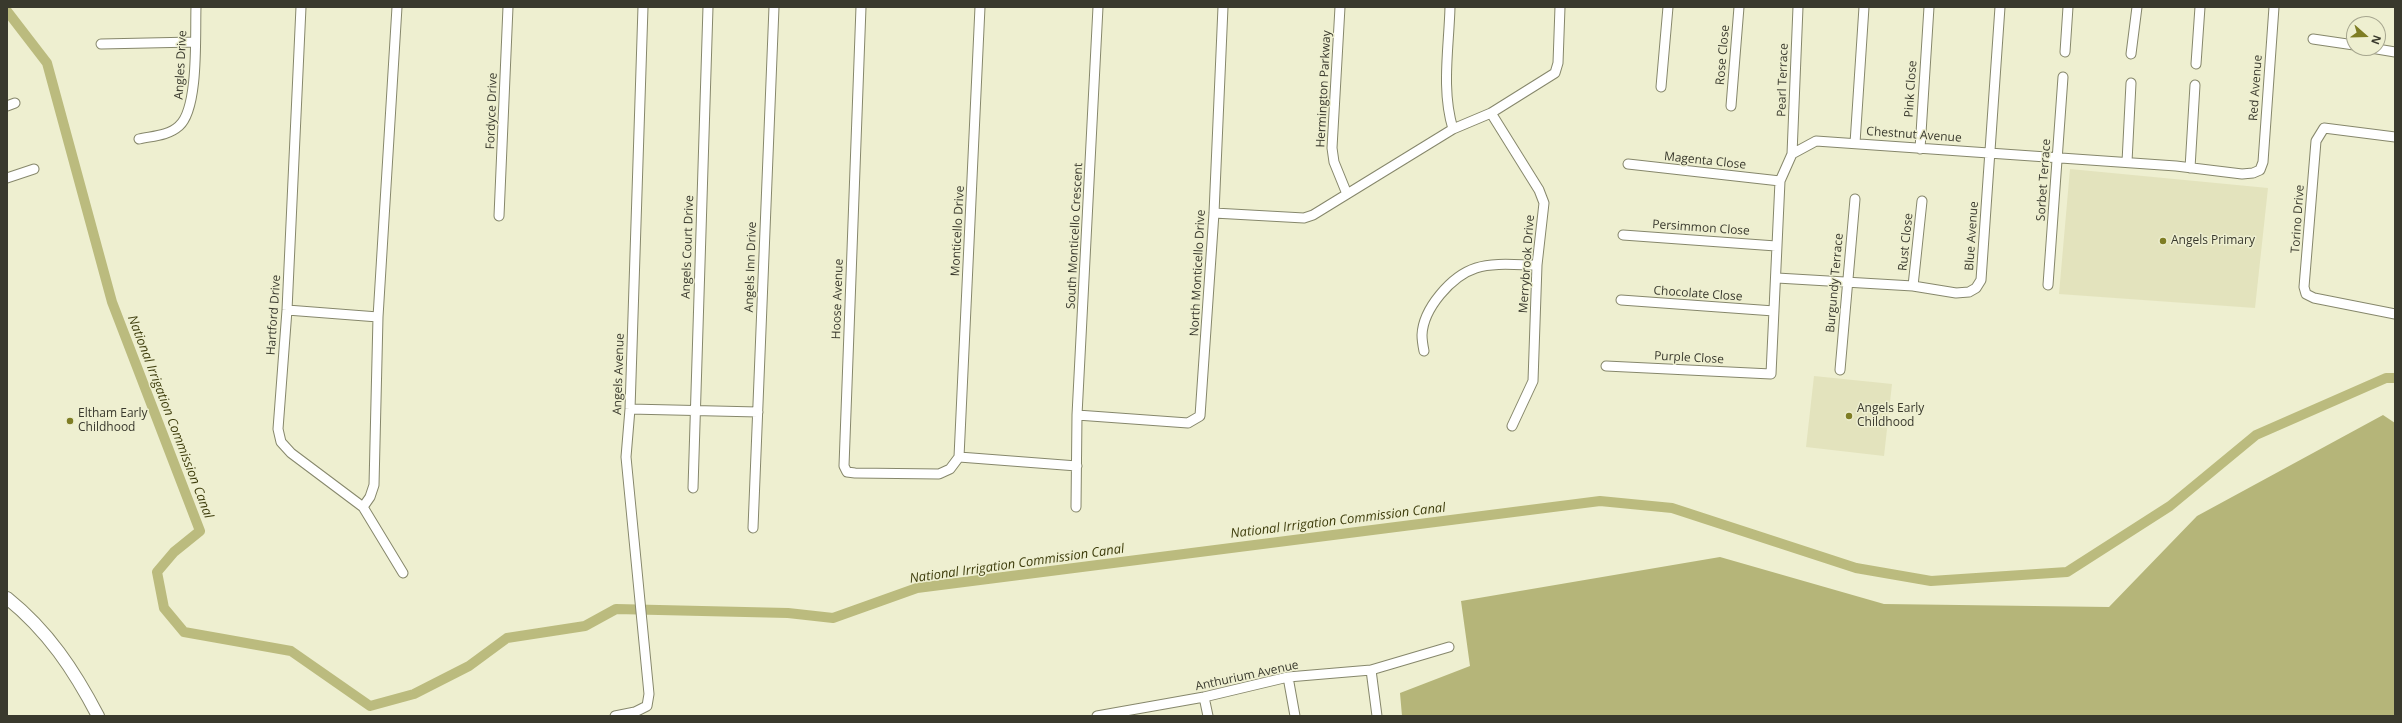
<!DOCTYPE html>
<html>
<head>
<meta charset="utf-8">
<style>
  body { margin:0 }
  #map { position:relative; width:2402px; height:723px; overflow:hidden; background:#eeefd0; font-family:"Open Sans",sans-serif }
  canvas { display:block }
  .frame { position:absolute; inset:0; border:8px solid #39392d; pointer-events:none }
  .north { position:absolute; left:2346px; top:16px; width:40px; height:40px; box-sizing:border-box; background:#eeefd0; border:1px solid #a6a68f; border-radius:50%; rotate:110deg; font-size:11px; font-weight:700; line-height:16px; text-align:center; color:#39392d }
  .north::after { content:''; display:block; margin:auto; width:14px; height:18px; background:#7e7d24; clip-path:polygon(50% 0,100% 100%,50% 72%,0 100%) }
</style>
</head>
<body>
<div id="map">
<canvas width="2402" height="723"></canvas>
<div class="frame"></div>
<div class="north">N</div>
</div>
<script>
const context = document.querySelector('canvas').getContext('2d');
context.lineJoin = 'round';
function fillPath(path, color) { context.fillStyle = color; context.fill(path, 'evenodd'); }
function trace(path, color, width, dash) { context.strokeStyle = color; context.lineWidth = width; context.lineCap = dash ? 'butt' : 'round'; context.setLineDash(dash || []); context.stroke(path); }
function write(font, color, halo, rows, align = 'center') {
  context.font = font + ' "Open Sans",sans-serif'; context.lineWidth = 3; context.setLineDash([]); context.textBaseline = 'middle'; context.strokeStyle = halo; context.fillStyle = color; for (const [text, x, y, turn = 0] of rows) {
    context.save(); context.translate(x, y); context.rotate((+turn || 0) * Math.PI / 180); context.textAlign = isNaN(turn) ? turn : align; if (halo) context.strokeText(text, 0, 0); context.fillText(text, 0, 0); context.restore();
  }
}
const built = new Path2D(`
  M2070 169 2268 188 2255 308 2059 294Z
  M1814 376 1892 384 1884 456 1806 447Z`);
const forest = new Path2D(`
  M2383 415 2395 423V716H1402L1400 693 1470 666 1461 601 1720 557 1884 604 2109 607 2197 516Z`);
const canal = new Path2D(`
  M7 11 47 63 112 302 200 531 174 552 157 572 164 608 184 632 291 651 370 706 414 694 469 666 507 638 585 626 616 609 788 613 833 618 917 588 1600 501 1672 508 1856 568 1931 581 2067 572 2170 506 2256 435 2386 378H2395`);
const street = new Path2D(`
  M301 7 287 310 278 429 281 442 291 453 363 507 403 573
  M861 7 844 466 847 472 855 473 939 474 950 469 959 457
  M1340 7 1332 148 1334 162 1347 194
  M1450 7C1449 47 1441 90 1453 129
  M2313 39 2354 45
  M101 44 194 42
  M2371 48 2395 52
  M2065 52 2068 7
  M2131 54 2137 7
  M2196 64 2200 7
  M1661 87 1668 7
  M7 106 15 103
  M1731 106 1739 7
  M1491 113 1539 190 1544 203 1537 265 1533 381 1512 426
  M2395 137 2324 128 2316 141 2304 287 2306 294 2314 298 2395 314
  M139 139C152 136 168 136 179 126 199 109 195 34 196 7
  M1855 143 1864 7
  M1920 149 1929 7
  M1792 154 1798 7
  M2127 162 2131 83
  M1628 164 1780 181
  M2190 168 2195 85
  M7 178 34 169
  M1214 213 1304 218 1313 215 1453 129 1491 113 1555 73 1558 63 1560 7
  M499 216 508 7
  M1623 235 1776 246
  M1777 278 1913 286 1956 293 1969 292 1976 288 1981 280 2000 7
  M2048 285 2063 77
  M1913 286 1922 201
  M1621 300 1774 311
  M287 310 378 317
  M1424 351C1423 346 1422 340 1422 335 1423 309 1451 276 1476 268 1494 262 1518 265 1537 265
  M1606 366 1771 374 1780 181 1792 154 1816 141 2176 166 2242 174 2253 173 2260 170 2263 162 2274 7
  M1840 370 1855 199
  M630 409 758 412
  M1077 415 1188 423 1200 416 1214 213 1223 7
  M959 457 980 7
  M959 457 1077 466
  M693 488 708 7
  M363 507 370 497 374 485 378 317 397 7
  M1076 507 1077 415 1098 7
  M753 528 774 7
  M1371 670 1377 716
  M1288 677 1295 716
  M1204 697 1208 716
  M615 716 635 712 647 706 649 694 626 457 630 409 643 7
  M1097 716 1204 697 1288 677 1371 670 1449 647`);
const secondary = new Path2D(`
  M7 598C48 631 74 670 98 716`);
const markers = [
  [2163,241,4,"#7e7d24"],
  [1849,416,4,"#7e7d24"],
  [70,421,4,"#7e7d24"]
];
const streetNames = [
  ["Rose Close",1723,55,-85],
  ["Angles Drive",181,65,-87],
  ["Pearl Terrace",1783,80,-88],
  ["Red Avenue",2256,88,-86],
  ["Hermington Parkway",1324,89,-87],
  ["Pink Close",1911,89,-86],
  ["Fordyce Drive",492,111,-88],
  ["Chestnut Avenue",1914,135,4],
  ["Magenta Close",1705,161,6],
  ["Sorbet Terrace",2044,180,-86],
  ["Torino Drive",2298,219,-86],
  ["Persimmon Close",1701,228,4],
  ["Monticello Drive",958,231,-87],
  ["South Monticello Crescent",1075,236,-87],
  ["Blue Avenue",1972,236,-86],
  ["Rust Close",1906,242,-84],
  ["Angels Court Drive",688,247,-88],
  ["Merrybrook Drive",1527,264,-86],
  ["Angels Inn Drive",751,267,-88],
  ["North Monticello Drive",1198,273,-87],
  ["Burgundy Terrace",1835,283,-85],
  ["Chocolate Close",1698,294,4],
  ["Hoose Avenue",838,299,-88],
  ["Hartford Drive",274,315,-86],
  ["Purple Close",1689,358,3],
  ["Angels Avenue",619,374,-88],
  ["Anthurium Avenue",1247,676,-12]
];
const poiNames = [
  ["Angels Primary",2171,241],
  ["Angels Early",1857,409],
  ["Childhood",1857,423],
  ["Eltham Early",78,414],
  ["Childhood",78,428]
];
const waterNames = [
  ["National Irrigation Commission Canal",170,417,69],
  ["National Irrigation Commission Canal",1338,521,-7],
  ["National Irrigation Commission Canal",1017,564,-8]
];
fillPath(built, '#e3e3bd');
fillPath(forest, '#b5b579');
trace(canal, '#bbbb7e', 10);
trace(street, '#86876b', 11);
trace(secondary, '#86876b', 14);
trace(street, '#fff', 9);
trace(secondary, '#fff', 12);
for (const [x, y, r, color] of markers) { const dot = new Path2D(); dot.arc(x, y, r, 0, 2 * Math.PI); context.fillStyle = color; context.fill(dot); trace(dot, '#eeefd0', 1.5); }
write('12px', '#39392d', '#eeefd0', streetNames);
write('12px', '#39392d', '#eeefd0', poiNames, 'left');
write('italic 13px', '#3f3e0d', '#eeefd0', waterNames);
</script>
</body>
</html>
